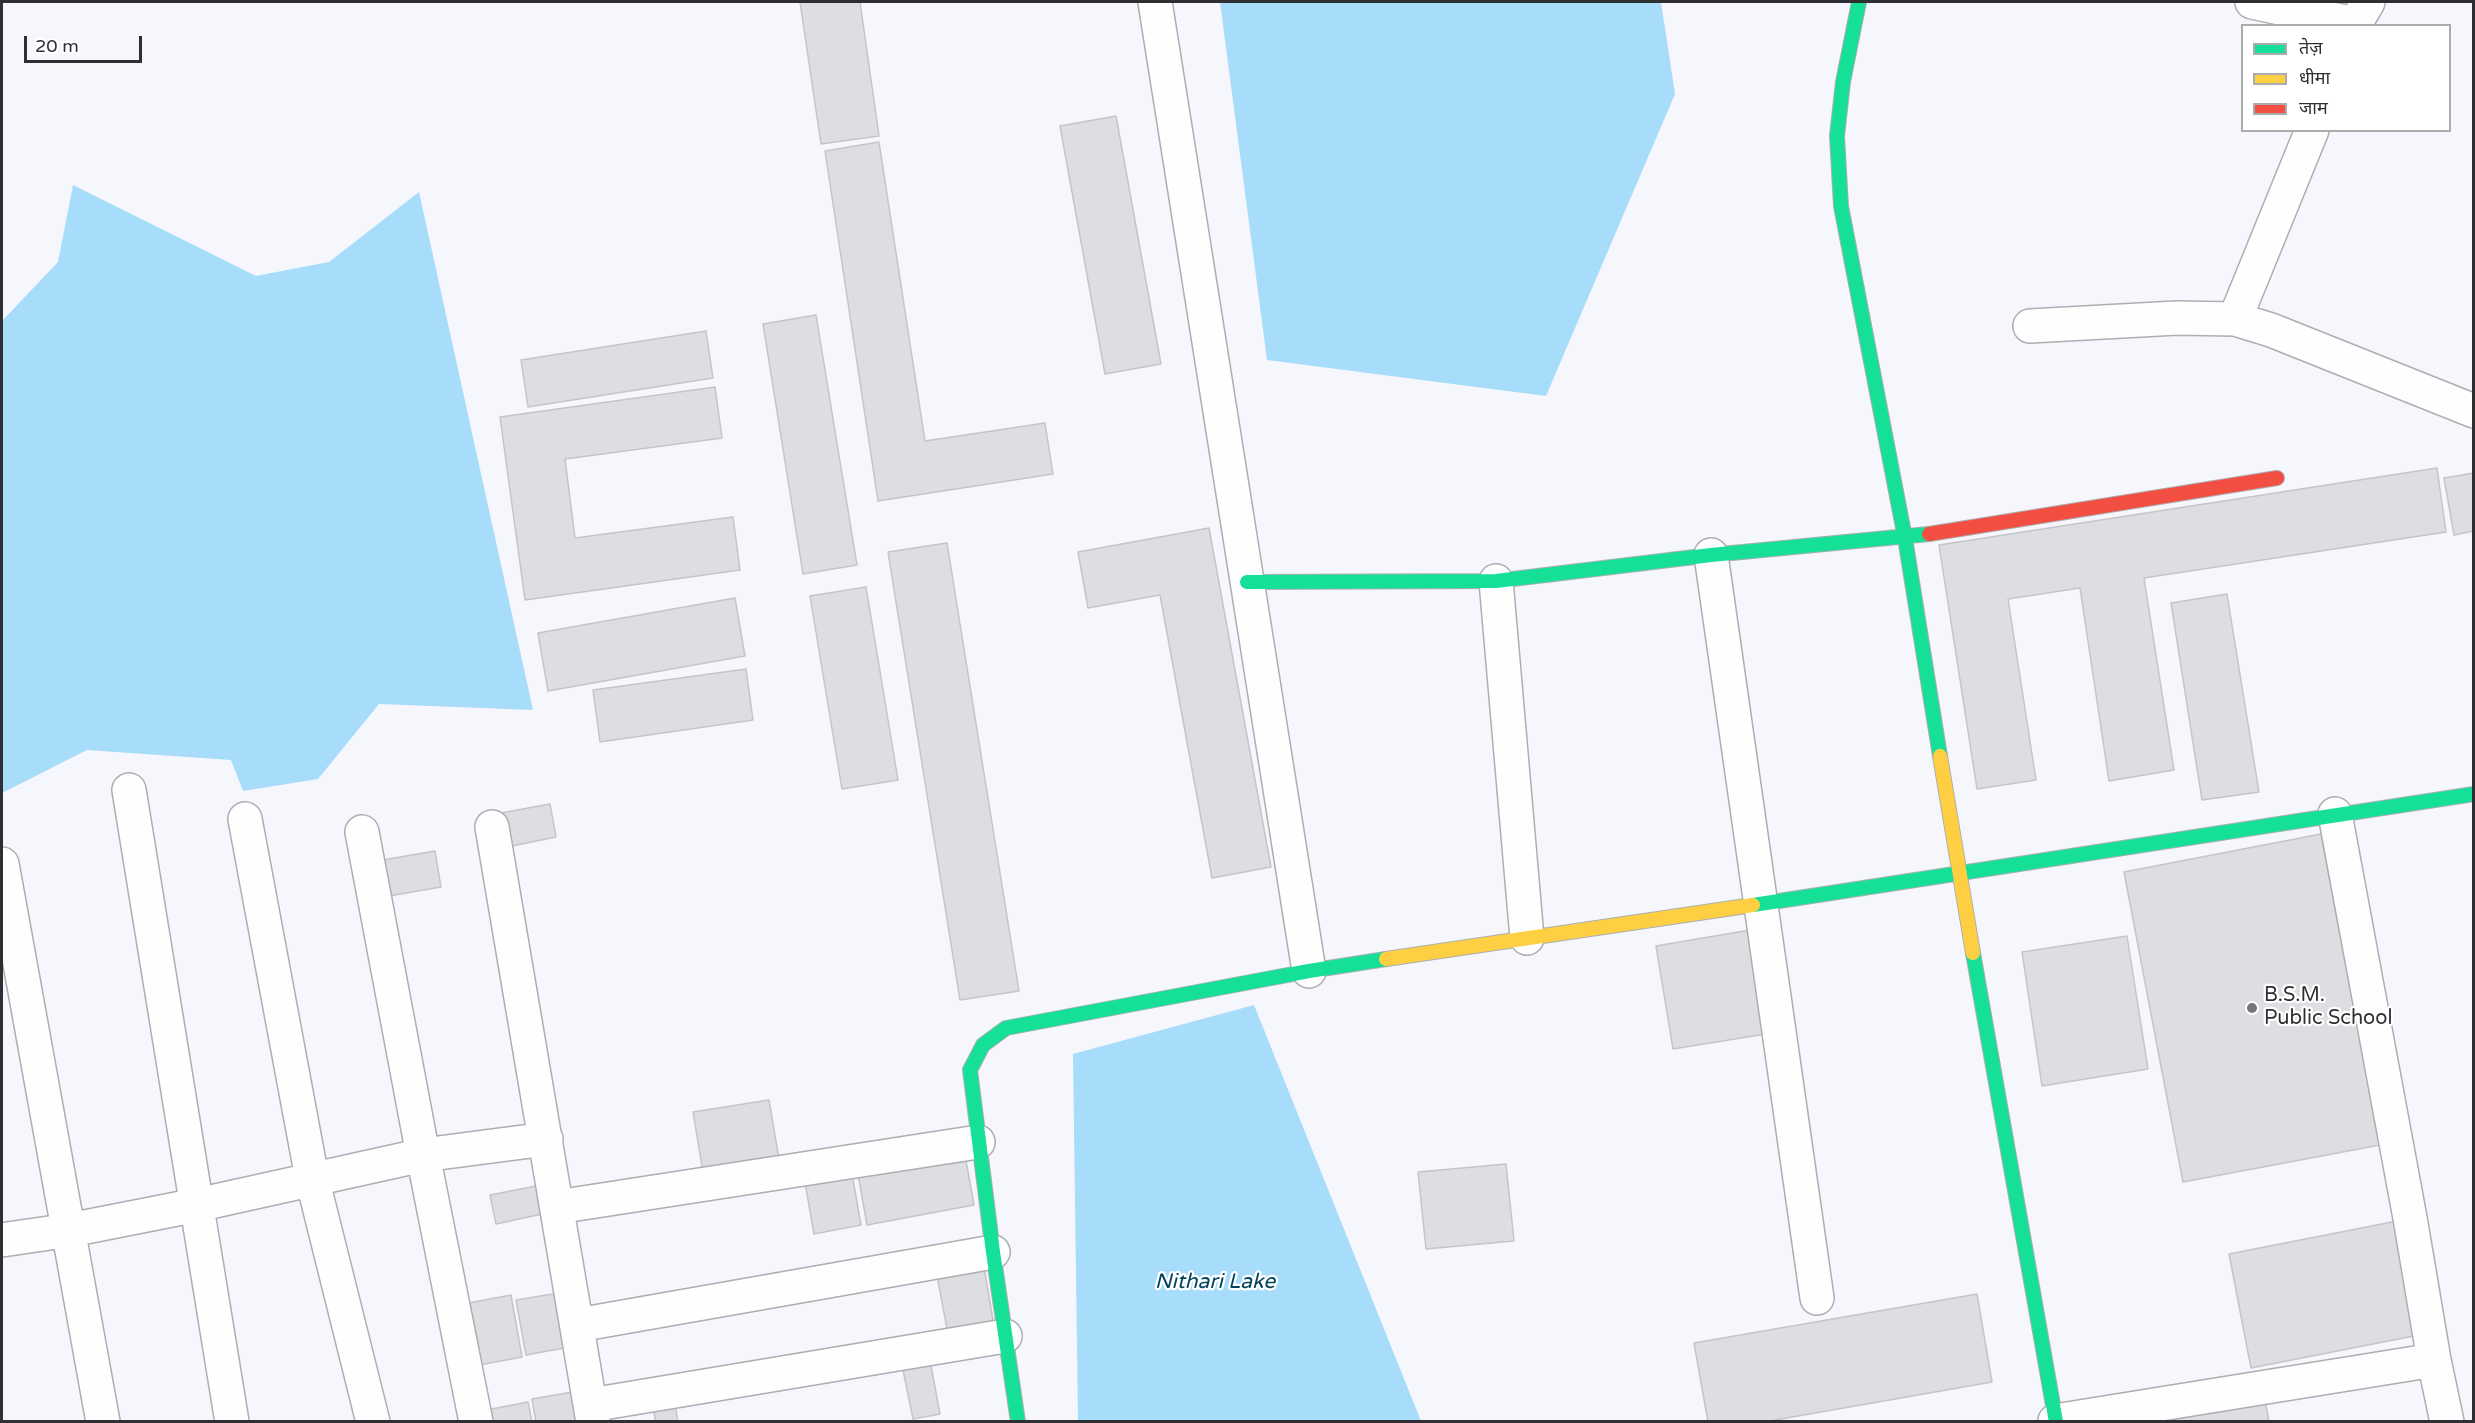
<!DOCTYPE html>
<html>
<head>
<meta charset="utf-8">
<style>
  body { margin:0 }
  #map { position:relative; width:2475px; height:1423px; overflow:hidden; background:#f6f7fc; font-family:"Varela Round","Noto Sans Devanagari",sans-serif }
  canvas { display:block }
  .frame { position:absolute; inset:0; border:3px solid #2e2f33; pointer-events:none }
  .legend { position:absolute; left:2241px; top:24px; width:210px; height:108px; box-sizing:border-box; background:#fff; border:2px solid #abacad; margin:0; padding:8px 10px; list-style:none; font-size:18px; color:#2e2f33 }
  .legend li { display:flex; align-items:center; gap:12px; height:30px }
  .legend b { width:30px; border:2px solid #abacad }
  .scale { position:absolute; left:24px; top:36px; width:118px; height:27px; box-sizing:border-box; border:3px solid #2e2f33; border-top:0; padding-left:8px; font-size:18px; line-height:21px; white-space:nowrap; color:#2e2f33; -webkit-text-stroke:4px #fff; paint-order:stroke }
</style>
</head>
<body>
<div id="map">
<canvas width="2475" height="1423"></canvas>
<div class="frame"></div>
<ul class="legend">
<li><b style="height:8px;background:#16e098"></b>तेज़</li>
<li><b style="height:8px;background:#ffcf43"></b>धीमा</li>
<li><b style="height:8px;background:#f24e42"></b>जाम</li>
</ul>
<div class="scale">20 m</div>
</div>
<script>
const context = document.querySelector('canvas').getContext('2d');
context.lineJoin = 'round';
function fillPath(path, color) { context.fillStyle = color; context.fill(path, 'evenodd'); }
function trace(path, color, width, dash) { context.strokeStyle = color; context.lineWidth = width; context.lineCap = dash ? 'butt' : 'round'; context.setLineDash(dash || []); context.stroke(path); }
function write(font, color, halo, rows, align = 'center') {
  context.font = font + ' "Varela Round",sans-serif'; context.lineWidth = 4.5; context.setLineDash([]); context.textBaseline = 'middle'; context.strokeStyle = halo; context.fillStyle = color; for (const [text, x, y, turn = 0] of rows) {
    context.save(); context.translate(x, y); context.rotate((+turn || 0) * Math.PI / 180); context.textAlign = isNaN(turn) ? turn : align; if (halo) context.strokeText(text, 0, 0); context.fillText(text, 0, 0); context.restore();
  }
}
const water = new Path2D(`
  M1220 2H1661L1675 94 1546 396 1267 360Z
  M73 185 256 276 329 262 419 192 533 710 379 704 318 779 243 791 231 760 87 750 2 793V321L58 262Z
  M1254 1005 1421 1421H1078L1073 1054Z`);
const building = new Path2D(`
  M800 2H860L879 136 821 144Z
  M1116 116 1161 364 1105 374 1060 126Z
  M879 142 925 441 1045 423 1053 474 878 501 825 151Z
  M816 315 857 565 803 574 763 324Z
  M706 331 713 378 528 407 521 360Z
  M715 387 722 438 565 459 575 538 733 517 740 570 525 600 500 417Z
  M2437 468 2446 532 2144 578 2174 770 2109 781 2080 588 2008 599 2036 780 1977 789 1939 545Z
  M2474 473V531L2454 535 2444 478Z
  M1209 528 1271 867 1212 878 1160 595 1088 608 1078 552Z
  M947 543 1019 991 960 1000 888 552Z
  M866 587 898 780 842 789 810 596Z
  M2227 594 2259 792 2202 800 2171 603Z
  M735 598 745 656 548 691 538 633Z
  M746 669 753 720 600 742 593 690Z
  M550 804 556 837 507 847 501 813Z
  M2321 834 2380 1145 2183 1182 2124 872Z
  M435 851 441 887 389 896 383 860Z
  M1756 929 1772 1033 1673 1049 1656 946Z
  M2127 936 2148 1069 2042 1086 2022 952Z
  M769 1100 780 1165 704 1178 693 1112Z
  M965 1155 974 1205 867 1225 858 1174Z
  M1506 1164 1514 1241 1426 1249 1418 1172Z
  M851 1168 861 1225 814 1234 804 1177Z
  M541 1185 547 1213 496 1224 490 1195Z
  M2397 1221 2419 1335 2251 1368 2229 1254Z
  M983 1261 994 1326 948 1334 936 1270Z
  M565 1292 575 1346 526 1355 516 1300Z
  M1977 1294 1992 1382 1764 1422H1708L1694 1343Z
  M511 1295 522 1357 469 1367 458 1305Z
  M929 1355 940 1414 913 1419 901 1360Z
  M584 1390 589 1422H536L532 1399Z
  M2265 1399 2269 1422H2161L2160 1418Z
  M528 1402 532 1422H483L481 1411Z
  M675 1404 678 1422H656L653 1409Z`);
const path = new Path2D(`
  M2344 1067H2339L2345 1081`);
const street = new Path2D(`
  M1155 2 1309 971
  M2252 2 2355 24 2368 2
  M2235 319 2312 130
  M2030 326 2177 318 2235 319 2271 330 2474 411
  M1711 555 1817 1298
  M1496 581 1527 938
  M129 790 232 1422
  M2335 814 2410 1218 2434 1360 2447 1422
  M245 819 312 1178 373 1422
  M492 827 593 1422
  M362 832 423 1155 476 1422
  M2 864 103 1422
  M557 1207 978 1142
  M2 1240 70 1230 197 1205 423 1155 546 1139
  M578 1325 993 1252
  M591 1405 1005 1336
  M2055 1421 2434 1360`);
const fast = new Path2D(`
  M1859 2 1843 82 1837 136 1841 206 1905 538 1940 756
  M1247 582 1496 581 1711 555 1929 534
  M1753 905 2474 794
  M1973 953 2056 1422
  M1018 1422 993 1252 970 1070 983 1045 1006 1028 1309 971 1386 959`);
const slow = new Path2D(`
  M1940 756 1973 953
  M1386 959 1753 905`);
const jam = new Path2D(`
  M1929 534 2277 478`);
const markers = [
  [2252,1008,6,"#747579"]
];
const poiNames = [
  ["B.S.M.",2264,996],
  ["Public School",2264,1019]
];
const waterNames = [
  ["Nithari Lake",1215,1282]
];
fillPath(water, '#a7dcfa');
fillPath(building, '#dddee2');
trace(building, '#c4c5c9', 1.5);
trace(street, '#adaeb2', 36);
trace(fast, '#adaeb2', 16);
trace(slow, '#adaeb2', 16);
trace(jam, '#adaeb2', 16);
trace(path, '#dfdfe1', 4, [1.5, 4.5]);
trace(street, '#fefeff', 33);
trace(fast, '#16e098', 14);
trace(slow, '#ffcf43', 14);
trace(jam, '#f24e42', 14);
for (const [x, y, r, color] of markers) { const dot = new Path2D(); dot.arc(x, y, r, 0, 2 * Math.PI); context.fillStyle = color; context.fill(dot); trace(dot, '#fff', 2); }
write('20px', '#2e2f33', '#fff', poiNames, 'left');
write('italic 21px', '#00435d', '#fff', waterNames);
</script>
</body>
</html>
